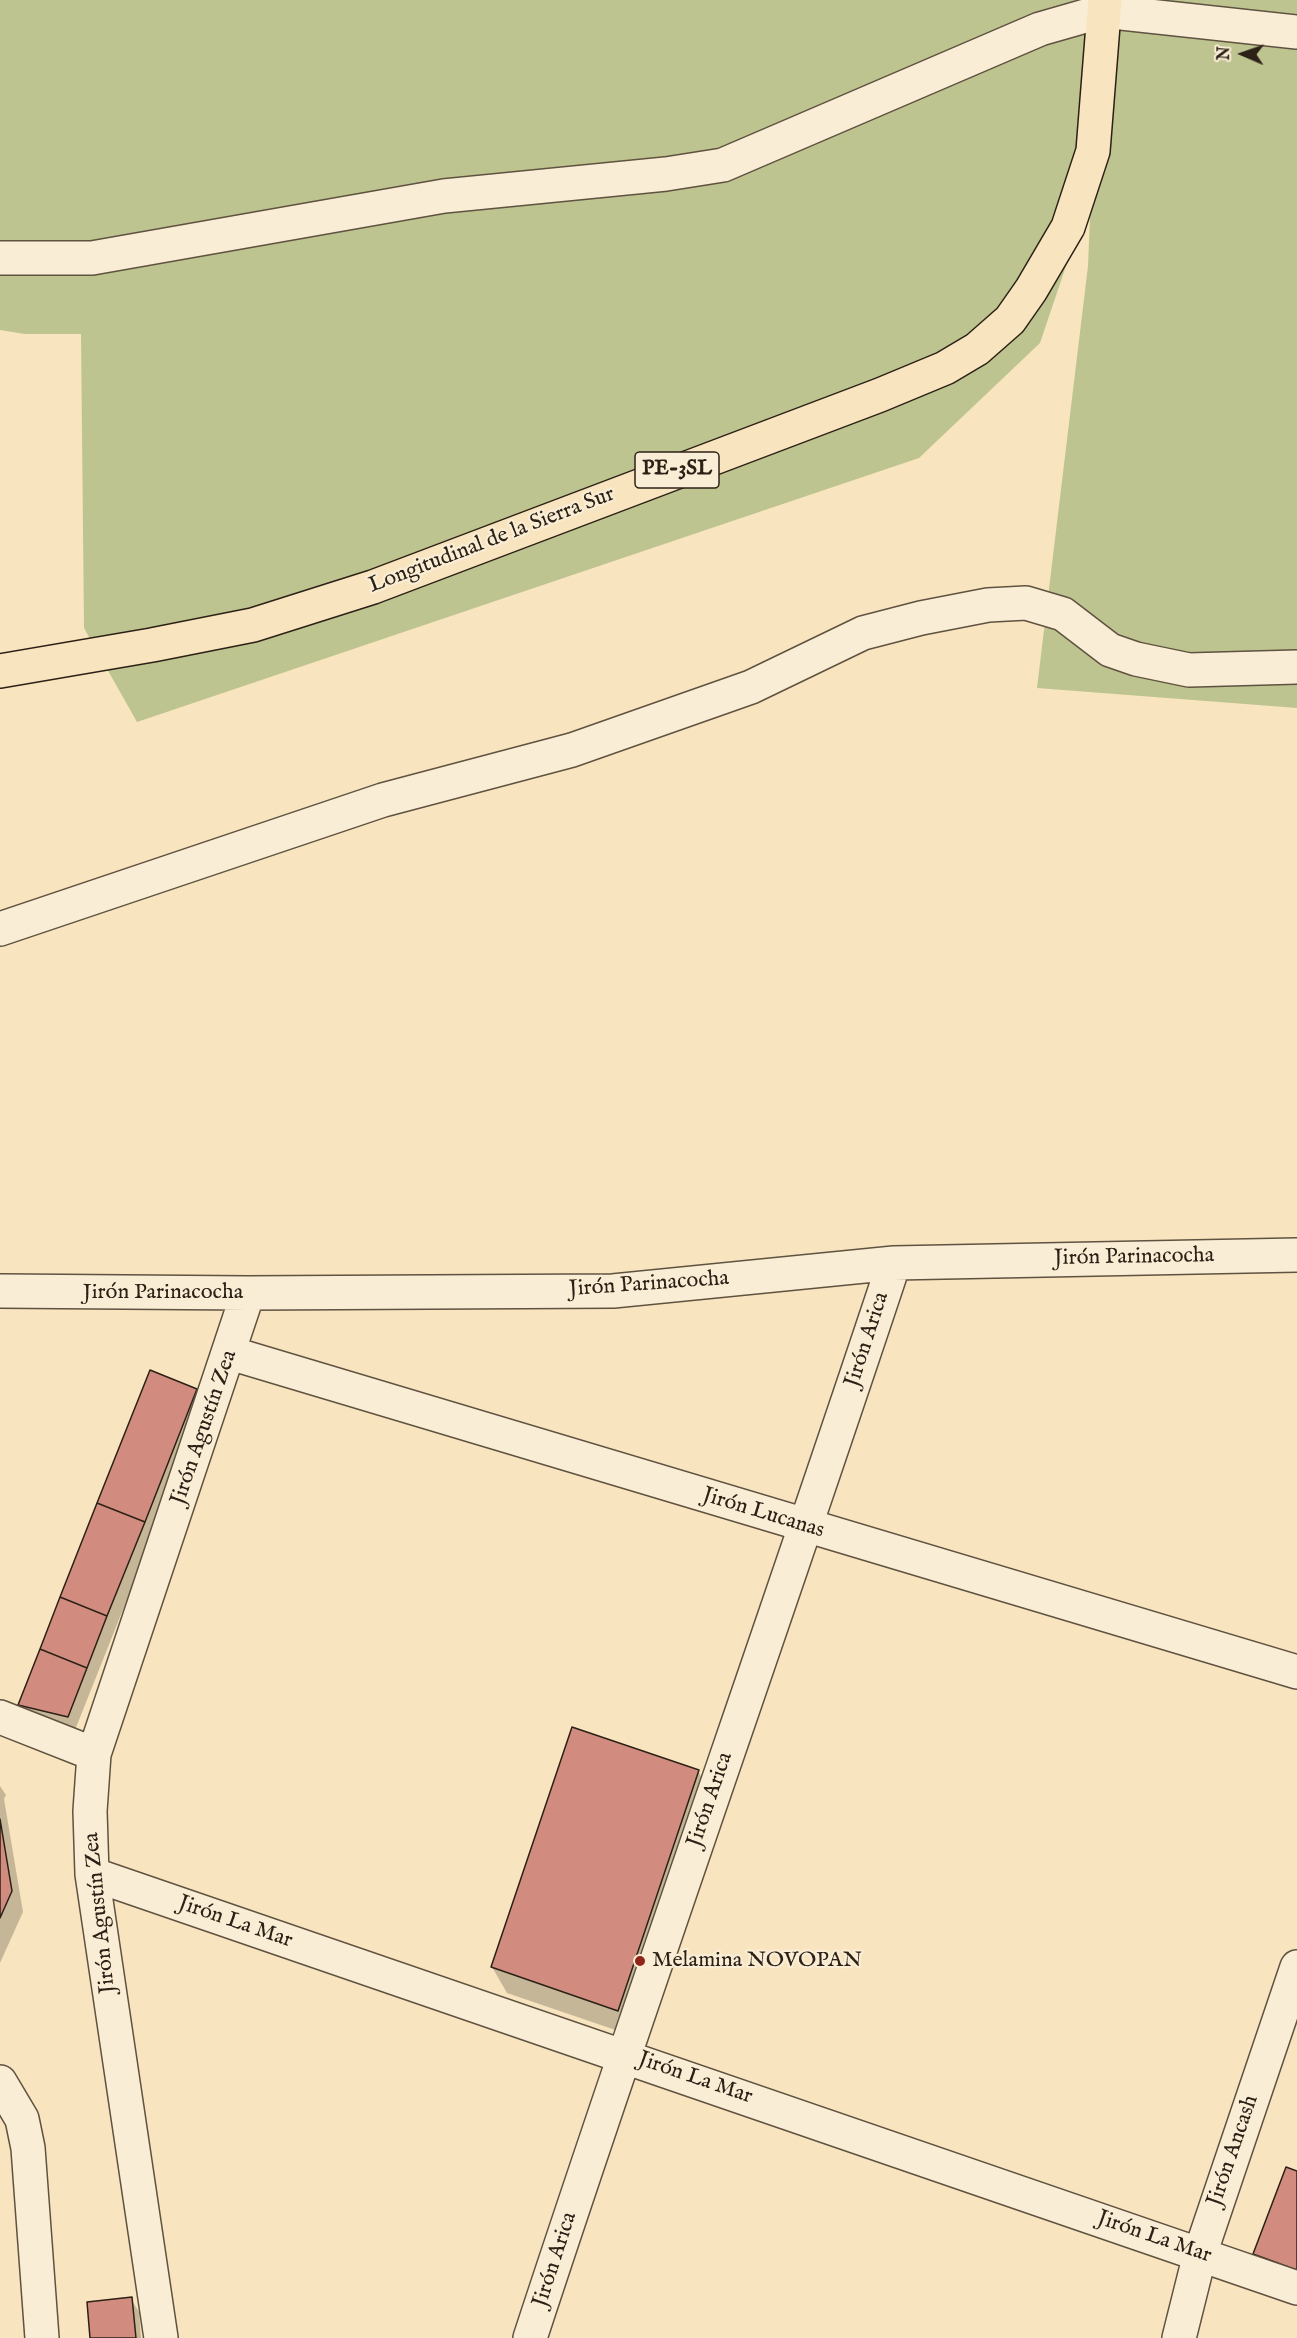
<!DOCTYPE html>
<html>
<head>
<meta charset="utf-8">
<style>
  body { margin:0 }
  #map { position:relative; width:1297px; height:2338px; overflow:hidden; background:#f8e4be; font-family:"IM FELL English",serif }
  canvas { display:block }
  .north { position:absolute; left:1213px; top:24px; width:60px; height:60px; -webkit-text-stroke:4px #faedd5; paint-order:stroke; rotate:272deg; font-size:16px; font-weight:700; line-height:24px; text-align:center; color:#2c2116 }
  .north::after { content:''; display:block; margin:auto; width:21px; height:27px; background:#2c2116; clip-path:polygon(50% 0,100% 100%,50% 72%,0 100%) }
</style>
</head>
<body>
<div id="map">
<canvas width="1297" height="2338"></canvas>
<div class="north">N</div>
</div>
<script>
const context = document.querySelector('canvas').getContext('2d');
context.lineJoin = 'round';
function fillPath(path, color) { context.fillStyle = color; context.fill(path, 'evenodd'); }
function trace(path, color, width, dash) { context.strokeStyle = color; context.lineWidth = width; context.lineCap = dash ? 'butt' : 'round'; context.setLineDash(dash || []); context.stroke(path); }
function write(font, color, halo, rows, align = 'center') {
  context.font = font + ' "IM FELL English",serif'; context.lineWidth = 4.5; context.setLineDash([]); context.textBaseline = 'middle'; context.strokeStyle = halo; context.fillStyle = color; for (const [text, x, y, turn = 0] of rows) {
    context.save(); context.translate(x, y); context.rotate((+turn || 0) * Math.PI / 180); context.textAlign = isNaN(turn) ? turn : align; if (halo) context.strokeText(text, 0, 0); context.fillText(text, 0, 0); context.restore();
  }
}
const green = new Path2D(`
  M0 0H1297V708L1037 688 1088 266 1091 192 1040 343 919 458 137 722 84 628 81 334H25L0 330Z`);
const shadow = new Path2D(`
  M196 1390 208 1410 151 1539 75 1730 27 1718 20 1705Z
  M698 1771 713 1798 633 2036 507 1993 492 1967Z
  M0 1786 6 1795 4 1799 23 1912 0 1963Z
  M1297 2173V2280L1263 2267 1255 2253Z
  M131 2299 139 2312 141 2338H92Z`);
const building = new Path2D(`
  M150 1370 197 1389 145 1522 97 1503Z
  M97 1503 145 1522 107 1616 60 1597Z
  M60 1597 107 1616 87 1668 40 1649Z
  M40 1649 87 1668 68 1717 18 1705Z
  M572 1727 699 1770 618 2011 491 1967Z
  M0 1819 12 1891 0 1918Z
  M1286 2167 1297 2171V2270L1253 2254Z
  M132 2297 136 2338H90L87 2302Z`);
const minor = new Path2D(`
  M0 258H92L444 196 666 174 723 165 1040 29 1103 11 1297 32
  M0 929 383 800 572 750 751 687 863 633 921 618 988 605 1026 603 1063 614 1110 650 1136 659 1189 670 1297 667
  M0 1291 248 1293 613 1291 894 1263 1297 1255
  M230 1353 1297 1672
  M0 1717 94 1754
  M92 1874 1297 2288
  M0 2082 22 2119 28 2148 42 2338
  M161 2338 92 1874 90 1811 94 1754 248 1293
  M530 2338C648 1978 775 1622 894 1263
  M1179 2338 1200 2254 1297 1967`);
const major = new Path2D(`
  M0 671 152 645 253 625 373 587 880 395 945 368 977 349 1010 320 1031 290 1068 227 1093 151 1105 0`);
const markers = [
  [640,1961,6,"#8f2418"]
];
const shields = [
  [677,470,84]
];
const shieldNames = [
  ["PE-3SL",677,470]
];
const streetNames = [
  ["Longitudinal de la Sierra Sur",492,541,-21],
  ["Jirón Parinacocha",1134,1258,-1],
  ["Jirón Parinacocha",649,1285,-4],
  ["Jirón Parinacocha",163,1293],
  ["Jirón Arica",868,1340,-72],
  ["Jirón Agustín Zea",205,1428,-71],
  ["Jirón Lucanas",763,1514,17],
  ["Jirón Arica",711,1800,-71],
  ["Jirón Agustín Zea",101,1913,-96],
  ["Jirón La Mar",235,1923,19],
  ["Jirón La Mar",695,2079,19],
  ["Jirón Ancash",1234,2151,-71],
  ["Jirón La Mar",1154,2238,19],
  ["Jirón Arica",556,2260,-72]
];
const poiNames = [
  ["Melamina NOVOPAN",652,1961]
];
fillPath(green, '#bec490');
fillPath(shadow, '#0003');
fillPath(building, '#d18c7f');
trace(building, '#2c2116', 1.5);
trace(minor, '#5f5240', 36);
trace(major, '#2c2116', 36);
trace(minor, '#faedd5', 33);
trace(major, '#f8e4be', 33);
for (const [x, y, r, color] of markers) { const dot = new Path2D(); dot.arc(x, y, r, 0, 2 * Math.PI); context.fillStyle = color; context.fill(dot); trace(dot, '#faedd5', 2); }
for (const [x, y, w] of shields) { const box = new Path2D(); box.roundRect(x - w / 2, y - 18, w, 36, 4.5); context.fillStyle = '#faedd5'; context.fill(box); trace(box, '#2c2116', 1.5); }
write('bold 21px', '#2c2116', null, shieldNames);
write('22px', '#2c2116', '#faedd5', streetNames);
write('22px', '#2c2116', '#faedd5', poiNames, 'left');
</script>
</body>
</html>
